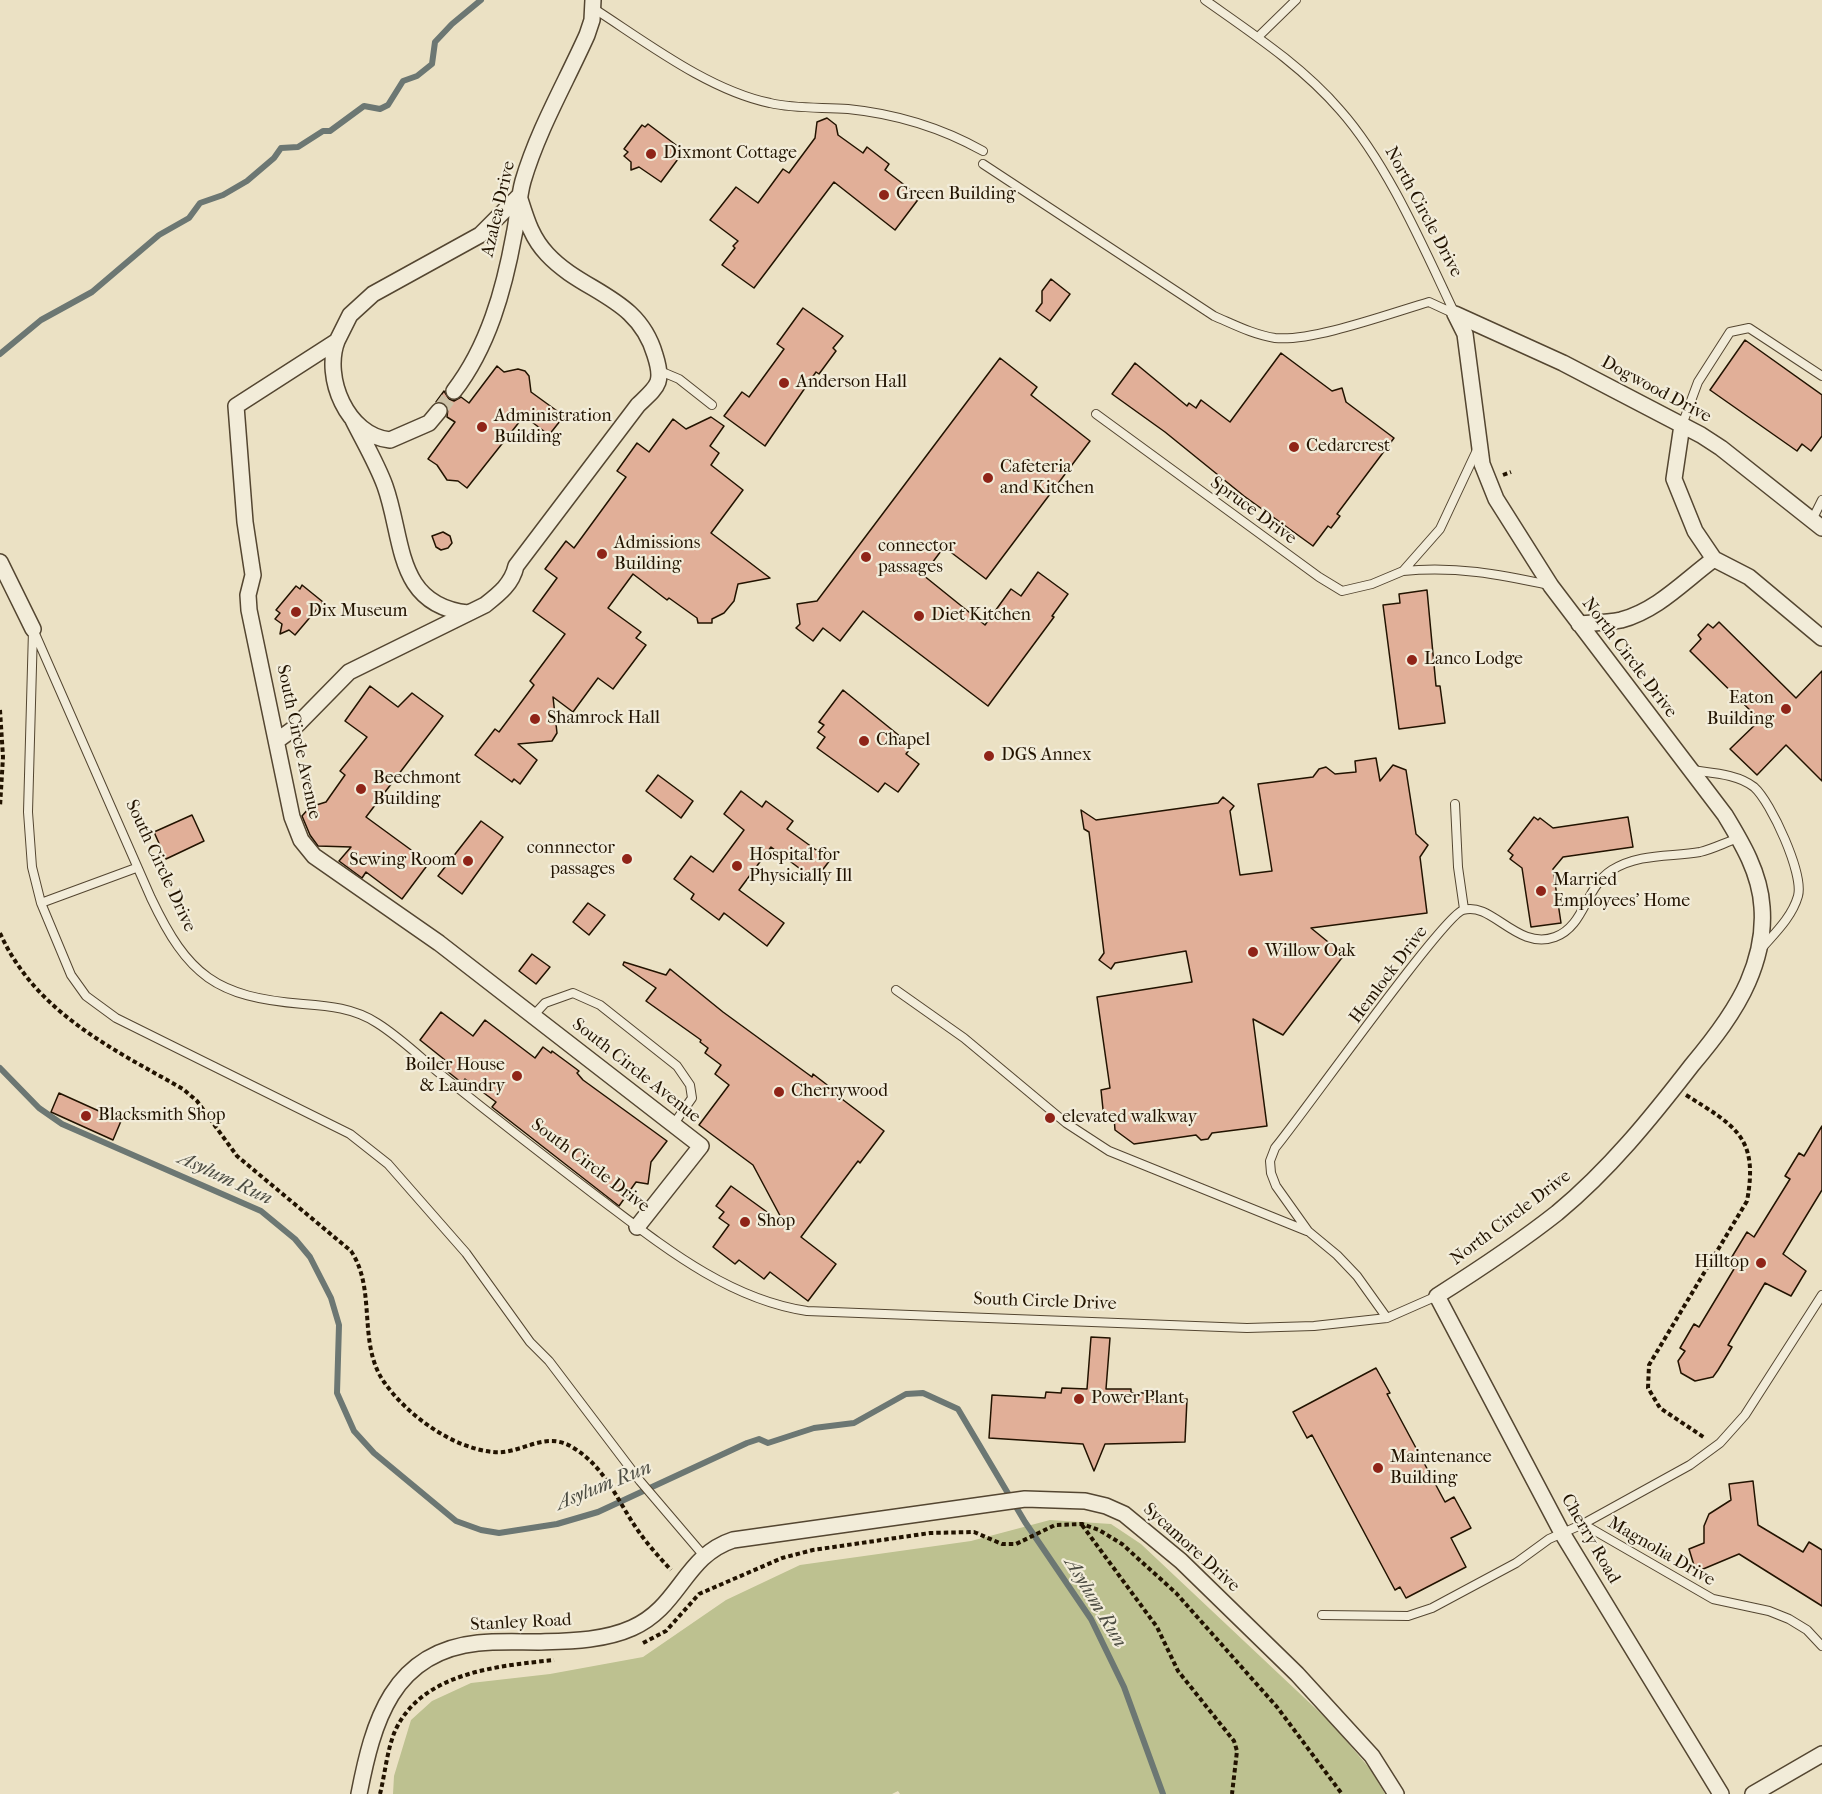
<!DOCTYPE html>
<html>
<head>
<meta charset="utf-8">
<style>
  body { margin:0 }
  canvas { display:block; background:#ebe1c4 }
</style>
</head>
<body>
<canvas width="1822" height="1794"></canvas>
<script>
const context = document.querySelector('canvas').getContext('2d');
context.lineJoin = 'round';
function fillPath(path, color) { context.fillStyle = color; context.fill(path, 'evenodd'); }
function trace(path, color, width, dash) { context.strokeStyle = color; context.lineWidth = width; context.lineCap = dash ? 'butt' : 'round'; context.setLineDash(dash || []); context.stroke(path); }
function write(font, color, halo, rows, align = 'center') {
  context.font = font + ' "IM FELL French Canon",serif'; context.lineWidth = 4.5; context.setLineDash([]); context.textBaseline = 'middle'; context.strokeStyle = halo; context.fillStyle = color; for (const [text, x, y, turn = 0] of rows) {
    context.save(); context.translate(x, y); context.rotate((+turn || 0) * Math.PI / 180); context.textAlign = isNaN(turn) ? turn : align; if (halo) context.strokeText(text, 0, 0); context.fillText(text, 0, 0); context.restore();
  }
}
const green = new Path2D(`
  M1050 1520 1111 1524 1141 1544 1331 1723 1371 1770 1385 1794H900L898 1791 892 1794H393L394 1776 411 1720 432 1701 471 1683 550 1674 643 1657 726 1600 800 1565 971 1541Z`);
const stream = new Path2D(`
  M0 354 41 320 92 292 159 235 189 218 200 203 223 195 247 181 274 158 281 148 298 147 323 131H330L364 106 380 109 388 105 403 81 417 76 432 64 435 42 452 24 481 0
  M0 1068 39 1108 62 1124 261 1211 295 1239 310 1257 331 1298 339 1325 337 1393 354 1431 374 1453 456 1521 481 1530 499 1533 557 1524 598 1512 747 1443 759 1439 768 1443 814 1428 854 1423 906 1394 923 1393 958 1409 1025 1522 1091 1619 1124 1687 1163 1794`);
const building = new Path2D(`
  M827 118 836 125 838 135 863 153 867 147 889 164 885 170 920 197 895 230 834 182 754 288 722 265 735 248 733 246 738 241 710 220 736 187 758 203 783 169 789 173 815 138 817 122Z
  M648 124 680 148 674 156 678 159 661 182 639 167 631 170V162L624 156 628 152 624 149 642 125 645 127Z
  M1051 279 1070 294 1050 321 1036 311 1042 303V291Z
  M803 308 843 336 833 348 836 351 819 374 816 372 765 446 724 416 742 392 749 397 784 349 777 344Z
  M1745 340 1822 395V436L1811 451 1802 444 1797 451 1710 390Z
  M1281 353 1332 391 1342 388 1346 402 1394 438 1337 514 1340 516 1331 528 1328 526 1313 546 1244 496 1165 432 1112 394 1135 363 1187 406 1189 403 1196 408 1201 400 1230 422Z
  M1000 358 1037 387 1031 395 1090 441 986 579 944 547 923 575 985 625 1011 589 1021 596 1038 572 1068 594 1052 616 1054 617 988 706 863 611 840 641 823 628 813 641 796 628 800 624 797 604 817 601Z
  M497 366 504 372 518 369 525 371 529 376 531 392 564 416 549 435 524 416 467 488 458 481 447 480 437 465 428 459 455 422 447 417 448 408 446 404 436 402 444 391 449 399 454 401 461 397 469 403Z
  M711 417 724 426 710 446 719 453 711 465 743 490 711 533 770 578 738 584 734 601 724 613 712 619V623H698L697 618 669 598 667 600 633 574 608 608 641 632 636 638 646 645 613 689 598 678 573 712 553 697 557 733 552 741 518 744 537 760 520 784 514 779 512 782 475 755 495 729 499 732 534 685 530 681 565 634 533 611 557 578 545 569 566 541 574 548 626 477 617 471 637 443 649 452 673 419 686 429Z
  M443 532 450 536 452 543 448 548 441 550 436 547 432 536Z
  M302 585 323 602 295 635 289 630 280 634 282 624 275 619 280 613 276 610 296 586 300 589Z
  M1427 590 1436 686H1440L1445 723 1399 729 1383 605 1400 603 1399 594Z
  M1719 622 1796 698 1822 671V781L1786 745 1757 775 1730 749 1760 720 1690 651 1701 639 1698 635 1708 624 1713 628Z
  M370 686 398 707 412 693 443 716 366 817 429 863 402 899 366 872 362 878 339 861 351 847 318 846 310 835 302 816 310 807 326 802 345 775 340 771 367 737 345 721Z
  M843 690 912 746 906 754 919 764 898 792 885 783 878 792 817 748 825 737 818 732 824 725 819 722Z
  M1376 758 1380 781 1393 765 1406 770 1416 834 1428 845 1420 857 1427 913 1311 928 1344 955 1283 1035 1253 1019 1267 1126 1212 1133 1208 1139 1201 1140 1196 1135 1134 1144 1115 1130 1114 1117 1104 1119 1101 1090 1110 1088 1097 997 1192 982 1186 951 1115 963 1111 969 1099 960 1104 953 1089 832 1084 829 1081 810 1096 820 1218 803 1223 797 1234 806 1230 811 1240 875 1272 871 1258 784 1313 777 1319 769 1326 767 1335 774 1356 772 1355 761Z
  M658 775 693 801 681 818 646 791Z
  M741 791 762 807 766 801 793 821 787 829 830 860 815 880 771 847 739 890 784 923 767 946 724 913 719 920 691 899 694 894 674 879 691 856 713 872 744 830 724 814Z
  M192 815 204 841 166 859 154 832Z
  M1534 817 1538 820 1540 818 1553 828 1628 817 1633 847 1563 857 1553 869 1561 923 1531 927 1522 868 1510 859 1513 855 1508 851Z
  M481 821 503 837 462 894 438 876Z
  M588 903 605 915 589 935 573 922Z
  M532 954 550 967 536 984 519 971Z
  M624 962 666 975 670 969 723 1012 812 1077 813 1074 835 1091 834 1093 884 1131 860 1163 858 1161 801 1237 836 1264 808 1301 770 1272 764 1279 739 1260 735 1264 713 1247 729 1225 719 1218 724 1212 716 1206 731 1186 785 1225 753 1165 699 1125 729 1085 715 1074 721 1065 705 1053 708 1048 700 1042 701 1040 646 1001 656 988 623 965Z
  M441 1012 473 1036 485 1020 535 1058 543 1047 551 1053 552 1051 579 1071 577 1073 583 1080 667 1141 651 1162 648 1184 636 1182 619 1206 492 1107 496 1102 465 1079 462 1083 447 1071 450 1067 443 1062 445 1060 420 1040Z
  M59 1093 121 1121 113 1140 51 1112Z
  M1822 1126V1190L1783 1254 1806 1271 1791 1296 1765 1283 1728 1345 1732 1347 1718 1370 1713 1377 1695 1381 1681 1373 1678 1361 1685 1351 1680 1348 1694 1324 1699 1327 1734 1269 1727 1265 1747 1232 1754 1237 1790 1179 1785 1176 1799 1153 1804 1156Z
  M1091 1337 1110 1338 1106 1389H1131V1393H1146V1399H1187L1185 1442 1105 1444 1094 1471 1083 1444 989 1438 992 1395 1045 1398 1046 1392 1061 1393 1062 1388 1087 1389Z
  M1376 1368 1390 1393 1387 1394 1445 1502 1454 1497 1471 1528 1451 1538 1466 1567 1406 1598 1400 1587 1395 1590 1312 1435 1307 1438 1293 1412Z
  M1753 1481 1758 1525 1803 1552 1809 1542 1822 1550V1606L1739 1554 1696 1572 1689 1549 1704 1543V1526L1709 1514 1731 1500 1729 1484Z`);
const minorTunnel = new Path2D(`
  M439 411 454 391`);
const path = new Path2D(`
  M1503 475 1511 472
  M0 710 3 757 0 807
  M0 933C35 1012 111 1048 183 1089L197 1101 237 1156 351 1251C377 1290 357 1343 384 1382 407 1415 452 1448 493 1452 521 1455 544 1430 572 1447 606 1467 617 1501 639 1532 648 1545 660 1558 671 1570
  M1686 1095C1735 1126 1759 1137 1747 1201L1649 1365 1648 1388 1660 1408 1705 1438
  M1082 1525 1157 1627 1178 1671 1234 1741 1237 1751 1232 1794
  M643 1643 666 1631 699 1594 782 1558 813 1550 930 1533 974 1532 1002 1544H1016L1055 1525 1082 1524 1099 1530 1122 1544 1176 1593 1277 1707 1342 1794
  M380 1794C385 1774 387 1750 395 1731 422 1672 498 1666 554 1660`);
const service = new Path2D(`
  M1205 0C1253 34 1302 66 1340 110 1388 164 1424 249 1455 314
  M593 8C646 42 708 90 770 103 795 109 823 107 848 109 898 114 940 127 983 151
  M1258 37 1296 0
  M983 164 1214 316C1233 324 1254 335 1275 338 1312 342 1391 313 1429 302L1455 314
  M660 371 679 379 712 405
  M1096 414 1319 577 1342 591 1372 584 1403 571
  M1682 425 1698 382 1730 332 1749 328 1822 376
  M1477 450 1440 529 1403 571C1456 566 1498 574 1549 585
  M1812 520 1822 500
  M33 629 151 898C188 976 216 997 303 1004 329 1006 354 1008 377 1023 401 1038 422 1059 444 1077 494 1117 544 1156 595 1195 659 1243 726 1299 807 1311L1247 1328 1314 1326 1387 1318 1437 1296
  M33 630 28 812 32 867 41 903 71 975 86 996 116 1018 350 1134 388 1164 466 1253 530 1342 549 1361 640 1481 704 1556
  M1692 770C1712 773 1738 774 1754 787 1771 802 1804 874 1798 896 1792 917 1775 933 1761 949
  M1455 804 1458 867 1464 909
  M41 903 136 868
  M896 990 964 1038 1066 1123 1109 1151 1307 1231
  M533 1016 545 1003 573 993 600 1005 677 1066 690 1085 692 1098 673 1125
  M1387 1318 1357 1276 1337 1255 1308 1231 1276 1186 1271 1173 1270 1161 1275 1148C1301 1117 1443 916 1463 910 1492 901 1517 951 1555 937 1585 926 1585 887 1612 870 1639 853 1671 857 1700 852 1713 849 1726 842 1739 838
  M1583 1524 1713 1599 1769 1611 1789 1619 1807 1630 1822 1646
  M1322 1615 1408 1616 1432 1608 1516 1563 1549 1539 1583 1524 1690 1465 1720 1443 1745 1415 1822 1295`);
const minor = new Path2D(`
  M519 196 480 235 373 294 350 315 337 341 236 406 245 522 253 575 248 595 249 610 292 817 301 840 314 856 439 943 701 1146 637 1227
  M1455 314 1465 334 1482 464 1496 499 1551 586 1725 815C1742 843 1760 873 1762 907 1764 932 1758 959 1748 982 1735 1012 1713 1040 1692 1065 1651 1118 1609 1170 1557 1213 1519 1243 1478 1270 1437 1296L1562 1533 1721 1794
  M1455 314 1563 363 1701 435 1721 448 1822 528
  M337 341C323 377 347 436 390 440L429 423 439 411
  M454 391C488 347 504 290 514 235 518 217 518 199 523 181 538 130 565 84 587 35L592 20 593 0
  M353 420C364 442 377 464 385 486 404 539 395 605 468 613
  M1682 425 1674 479 1695 531 1714 559 1749 577 1822 638
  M0 562 33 629
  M1579 624C1592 623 1607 623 1621 620 1658 610 1684 581 1714 559
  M278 740 293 729 349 672 485 605C499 594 512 584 516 566L638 405C658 386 664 383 655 355 638 296 583 293 547 254 531 237 526 218 519 196
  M359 1794C373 1722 392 1652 478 1643 498 1641 518 1642 538 1642 569 1641 603 1641 632 1628 680 1607 684 1556 733 1540L1025 1499 1085 1501 1106 1506 1124 1514 1181 1561 1297 1674 1372 1756 1396 1794
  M1753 1794 1822 1754`);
const markers = [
  [651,154,6,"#8f2418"],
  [884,195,6,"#8f2418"],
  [784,383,6,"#8f2418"],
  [482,427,6,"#8f2418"],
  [1294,447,6,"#8f2418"],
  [988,478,6,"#8f2418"],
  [602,554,6,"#8f2418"],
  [866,557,6,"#8f2418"],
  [296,612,6,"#8f2418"],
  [919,616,6,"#8f2418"],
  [1412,660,6,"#8f2418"],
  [1786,709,6,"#8f2418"],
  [535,719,6,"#8f2418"],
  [864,741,6,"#8f2418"],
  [989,756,6,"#8f2418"],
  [361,789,6,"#8f2418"],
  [627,859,6,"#8f2418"],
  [468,861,6,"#8f2418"],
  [737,866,6,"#8f2418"],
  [1541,891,6,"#8f2418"],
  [1253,952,6,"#8f2418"],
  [517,1076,6,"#8f2418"],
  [779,1092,6,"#8f2418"],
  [86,1116,6,"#8f2418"],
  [1050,1118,6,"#8f2418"],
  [745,1222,6,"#8f2418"],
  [1761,1263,6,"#8f2418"],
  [1079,1399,6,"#8f2418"],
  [1378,1468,6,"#8f2418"]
];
const poiNames = [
  ["Dixmont Cottage",663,154],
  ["Green Building",896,195],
  ["Anderson Hall",796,383],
  ["Administration",494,417],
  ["Building",494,438],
  ["Cedarcrest",1306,447],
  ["Cafeteria",1000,468],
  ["and Kitchen",1000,489],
  ["Admissions",614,544],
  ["Building",614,565],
  ["connector",878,547],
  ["passages",878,568],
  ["Dix Museum",308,612],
  ["Diet Kitchen",931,616],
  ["Lanco Lodge",1424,660],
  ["Eaton",1774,699,"right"],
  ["Building",1774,720,"right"],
  ["Shamrock Hall",547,719],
  ["Chapel",876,741],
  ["DGS Annex",1001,756],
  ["Beechmont",373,779],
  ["Building",373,800],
  ["connnector",615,849,"right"],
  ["passages",615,870,"right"],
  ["Hospital for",749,856],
  ["Physicially Ill",749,877],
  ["Sewing Room",456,861,"right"],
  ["Married",1553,881],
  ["Employees' Home",1553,902],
  ["Willow Oak",1265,952],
  ["Boiler House",505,1066,"right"],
  ["& Laundry",505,1087,"right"],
  ["Cherrywood",791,1092],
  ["Blacksmith Shop",98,1116],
  ["elevated walkway",1062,1118],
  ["Shop",757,1222],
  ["Hilltop",1749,1263,"right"],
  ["Power Plant",1091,1399],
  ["Maintenance",1390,1458],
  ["Building",1390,1479]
];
const streetNames = [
  ["Azalea Drive",499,209,-77],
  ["North Circle Drive",1423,212,62],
  ["Dogwood Drive",1656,390,28],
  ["Spruce Drive",1253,511,36],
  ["North Circle Drive",1629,658,53],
  ["South Circle Avenue",298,742,78],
  ["South Circle Drive",160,866,65],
  ["Hemlock Drive",1389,975,-53],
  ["South Circle Avenue",636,1071,38],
  ["South Circle Drive",590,1166,37],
  ["North Circle Drive",1511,1218,-37],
  ["South Circle Drive",1045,1302,2],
  ["Cherry Road",1590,1539,60],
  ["Sycamore Drive",1191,1548,42],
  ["Magnolia Drive",1661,1552,30],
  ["Stanley Road",521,1623,-3]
];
const waterNames = [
  ["Asylum Run",225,1179,25],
  ["Asylum Run",604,1486,-22],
  ["Asylum Run",1095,1603,59]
];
fillPath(green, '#bdc190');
trace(stream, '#6c7773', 6);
fillPath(building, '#e1af98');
trace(building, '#221300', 1.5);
trace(minorTunnel, '#cdc2a7', 15, [15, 8]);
trace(service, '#544631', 10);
trace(minor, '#544631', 18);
trace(path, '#221300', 4, [4.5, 3]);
trace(service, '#f2ecd9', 8);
trace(minor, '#f2ecd9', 15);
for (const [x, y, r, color] of markers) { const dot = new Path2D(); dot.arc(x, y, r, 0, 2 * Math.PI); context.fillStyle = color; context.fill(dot); trace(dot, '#f2ecd9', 2); }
write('18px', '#221300', '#f2ecd9', poiNames, 'left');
write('18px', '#221300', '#f2ecd9', streetNames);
write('italic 20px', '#4d4d43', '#f2ecd9', waterNames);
</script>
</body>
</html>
